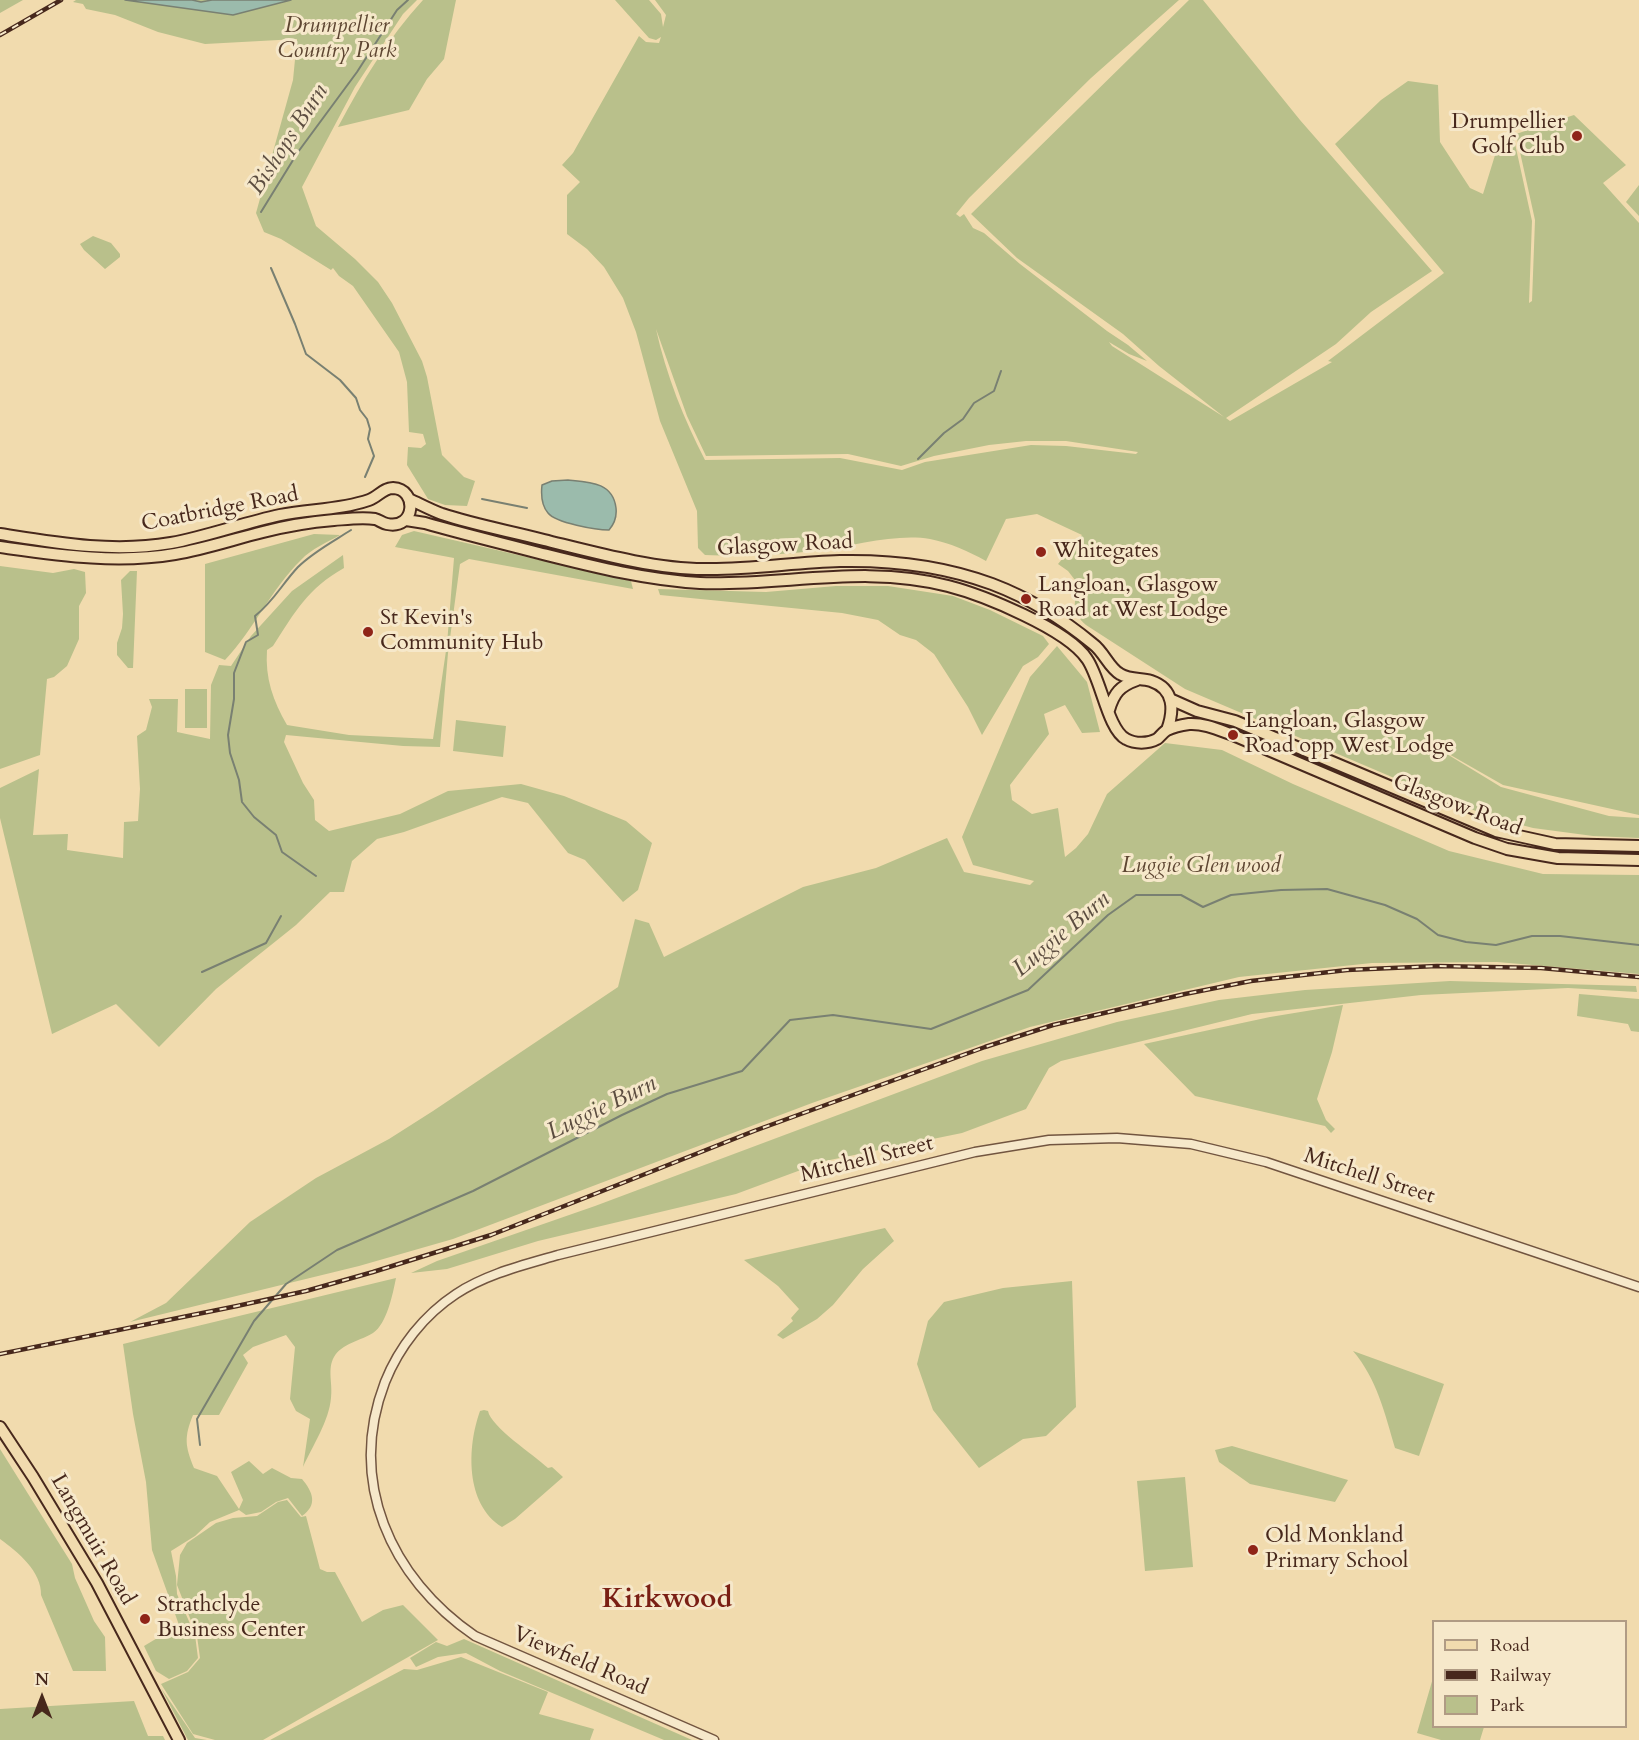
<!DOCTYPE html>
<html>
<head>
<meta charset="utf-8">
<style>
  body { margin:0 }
  #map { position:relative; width:1639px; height:1740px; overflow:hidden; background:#f1dbae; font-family:Cardo,serif }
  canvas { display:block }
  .legend { position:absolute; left:1432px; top:1620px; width:195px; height:108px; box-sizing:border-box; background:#f6e8ca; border:2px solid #b09b84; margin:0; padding:8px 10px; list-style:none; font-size:18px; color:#47281c }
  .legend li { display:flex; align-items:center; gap:12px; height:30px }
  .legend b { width:30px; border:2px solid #b09b84 }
  .north { position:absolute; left:12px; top:1668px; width:60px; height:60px; -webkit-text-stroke:4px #f6e8ca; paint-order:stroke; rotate:0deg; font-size:16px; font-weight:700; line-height:24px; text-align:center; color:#47281c }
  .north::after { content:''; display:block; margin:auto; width:21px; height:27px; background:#47281c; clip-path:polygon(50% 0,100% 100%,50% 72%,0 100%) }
</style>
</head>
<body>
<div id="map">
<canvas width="1639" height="1740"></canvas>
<ul class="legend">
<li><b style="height:8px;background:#f1dbae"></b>Road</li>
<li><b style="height:8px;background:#47281c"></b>Railway</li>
<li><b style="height:16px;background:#b9c08b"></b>Park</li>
</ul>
<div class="north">N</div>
</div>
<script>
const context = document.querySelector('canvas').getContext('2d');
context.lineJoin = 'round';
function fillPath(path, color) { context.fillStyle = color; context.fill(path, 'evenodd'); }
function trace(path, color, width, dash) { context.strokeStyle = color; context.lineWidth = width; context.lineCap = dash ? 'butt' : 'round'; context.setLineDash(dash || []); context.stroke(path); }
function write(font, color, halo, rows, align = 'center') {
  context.font = font + ' Cardo,serif'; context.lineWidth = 6; context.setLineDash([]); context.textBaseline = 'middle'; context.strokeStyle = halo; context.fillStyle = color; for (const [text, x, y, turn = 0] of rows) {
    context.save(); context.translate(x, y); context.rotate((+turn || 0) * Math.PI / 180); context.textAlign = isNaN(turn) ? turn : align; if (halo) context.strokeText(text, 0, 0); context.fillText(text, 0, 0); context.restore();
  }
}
const green = new Path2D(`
  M0 0H23L0 13Z
  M76 0H417L403 14 355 87 302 187 316 226 355 259 378 282 392 303 422 361 427 377 442 455 464 477 475 481 467 506 445 505 428 499 407 465 408 447 421 448 426 444 423 434 409 432 407 382 399 352 353 286 339 276 333 268 331 270 281 239 264 232 256 213 293 80 297 39 205 44 158 32 115 15 86 9 83 4 73 2Z
  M423 0H456L444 59 427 79 409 110 338 127C362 82 388 38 423 0Z
  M615 0H649L661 14 663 27 666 15 655 0H1179L1091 78 969 198 956 214 960 217 964 214 973 228 984 233 1020 264 1107 331 1128 345 1147 361 1129 354 1109 342 1112 346 1224 417 1159 366 1123 334 1017 258 971 214 1189 0H1203L1300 120 1432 271 1371 312 1336 344 1226 418 1230 421 1332 362 1328 361 1444 273 1335 144 1381 100 1408 81 1438 85 1440 142 1470 188 1483 194 1496 152 1512 130 1532 221 1529 303 1532 301 1535 220 1516 134 1574 115 1626 165 1603 183 1639 223V815L1503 785 1419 737 1501 787 1609 816 1639 818V838L1593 836 1533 828 1495 818 1446 800 1185 689 1086 625C1070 611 1075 602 1078 584L1068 571 1058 564 1082 535 1037 514 1006 519 986 561C968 551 950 543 930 539 897 533 853 546 820 550 782 555 744 557 705 555L698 548 697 511 660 421 636 332 623 298 604 267 587 249 567 234V195L580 182 562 165 573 153 639 36 646 42 659 43 661 37 656 40 649 38ZM656 329 687 416 706 456 848 454 901 466 934 456 989 445 1026 441H1066L1138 452 1136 454 1066 446 1031 445 925 462 902 470 840 458 705 460C684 419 666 375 656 329Z
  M1639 185V216L1626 202Z
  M93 236 111 243 120 254V257L105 269 84 250 80 244Z
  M414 531 631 581 633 589 469 559 460 564 448 653 440 747 403 746 286 735 284 742 303 783 314 800 315 820 329 831 400 814 448 791 521 784 564 796 626 821 652 843 638 890 623 902 585 860 568 853 528 803 502 797 404 832 377 839 352 861 344 892H330L296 925 216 989 159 1047 116 1004 52 1034 0 818V788L39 769 33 835 68 834 67 850 123 858 124 822 138 821 140 789 137 736 146 730 152 707 149 699H178L177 732 210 739 211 685 219 665 231 666 251 636 292 591 343 555 344 568C307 589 295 612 273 646L267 650C265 678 273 701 287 725L349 735 433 739 447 644 454 558 395 547 402 535Z
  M314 534 340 535C328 542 311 549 301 560 271 589 254 630 225 660L205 652V564Z
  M0 566 53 573 74 569 85 572 86 593 79 606V639L67 666 54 677 47 679 40 755 0 769Z
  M130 571H137L133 668H128L117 655V643L122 628 123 614 121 580Z
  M836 586H888L953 596 990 610 1043 636 1049 644 1038 657 1023 666 982 735 968 707 934 654 916 640 900 635 878 620 842 613 660 595 658 589 766 592Z
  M1057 646 1087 682 1100 732 1082 733 1065 705 1044 714 1049 734 1010 785 1012 800 1032 814 1058 808 1065 857 1076 848 1088 834 1107 794 1165 743 1222 750 1293 784 1449 851 1543 874 1639 875V974L1497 962 1372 963 1239 977 1030 1027 812 1103 453 1239 359 1266 130 1322 166 1303 250 1222 316 1178 389 1139 433 1111 618 987 635 919 649 923 664 957 803 887 876 868 947 838 964 872 1030 885 1034 881 973 865 962 837 1030 677Z
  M185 689H207V728H185Z
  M456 720 506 726 503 757 453 751Z
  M1450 981 1636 986 1637 992 1568 988 1421 995 1252 1014 1061 1061 1049 1068 1026 1109 962 1133 825 1161 736 1194 538 1241 447 1269 411 1273 437 1261 595 1206 982 1061 1117 1022 1219 1000 1305 990Z
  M1579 994 1639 999V1032L1631 1031 1628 1024 1577 1016Z
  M1343 1005 1332 1052 1317 1099 1326 1120 1335 1129 1331 1133 1325 1126 1195 1096 1144 1044 1270 1017Z
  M885 1228 894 1241 863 1269 833 1305 817 1319 783 1339 777 1335 793 1321 791 1318 799 1309 778 1286 744 1260Z
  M396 1278C393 1293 387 1324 373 1333 362 1340 341 1344 334 1357 327 1369 333 1384 331 1398 329 1421 313 1445 303 1467L310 1419 296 1411 290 1399 295 1347 286 1335 253 1347 243 1355 248 1363 219 1415H193C184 1437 185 1446 194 1468L217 1476 239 1509 243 1500 231 1472 249 1461 263 1474 272 1468 291 1478 302 1479C313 1492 318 1505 302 1516L288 1498 276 1502 261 1512 246 1515 239 1510 210 1522 195 1536 171 1551 176 1576 177 1594 195 1635 198 1658 187 1671 169 1679 156 1671 144 1646 179 1625 152 1550 146 1482 133 1414 123 1344Z
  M1072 1281 1076 1407 1046 1436 1023 1439 979 1468 933 1410 917 1364 928 1321 944 1302 1003 1288Z
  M1353 1351 1444 1384 1419 1456 1395 1448C1385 1414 1377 1379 1353 1351Z
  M484 1410 488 1411C491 1427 534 1455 548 1468L552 1467 563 1477 515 1519 502 1527C465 1504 467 1447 480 1411Z
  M1232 1446 1348 1480 1335 1502 1250 1484 1219 1462 1215 1450Z
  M0 1449 72 1564 75 1578 94 1621 105 1637 106 1671H73L41 1595C42 1572 18 1552 0 1539Z
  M1185 1477 1193 1567 1145 1571 1137 1481Z
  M287 1500 301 1517 306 1516 320 1569 327 1572H335L362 1622 383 1610 403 1605 438 1640 263 1740H215L193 1734 161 1684 188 1672 200 1658 197 1636 177 1585 180 1555 187 1543 216 1523 233 1518 257 1516 278 1502Z
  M464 1639 692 1740H664L500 1671 466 1653 438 1657 416 1667 410 1658 436 1642 447 1646Z
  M461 1657 548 1692 539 1714 594 1729 590 1740H270L404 1669 417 1670Z
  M1433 1678 1434 1726 1484 1727 1480 1740H1441L1417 1733Z
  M161 1688 195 1738 207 1740H188Z
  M134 1701 148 1736H163L165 1740H0V1709Z`);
const water = new Path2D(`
  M125 0H192L201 2 212 0H291L233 15Z
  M568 480C589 482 613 482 616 508 617 517 615 523 609 530 596 530 556 523 548 513 542 506 541 494 542 485L552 481Z`);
const stream = new Path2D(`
  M261 212 298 152 357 72 397 10 408 0
  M271 268 295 324 306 354 340 380 356 398 360 410 367 419 370 429 368 439 374 456 365 477
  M918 459 944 433 963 419 974 403 994 391 1001 371
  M482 499 527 508
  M316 876 282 852 276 835 254 817 242 802 239 780 230 753 228 735 234 699V673L246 642 258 635 255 616C274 601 282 584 298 567 313 552 334 541 351 530
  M202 972 266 943 281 916
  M200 1445 197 1419 254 1321 286 1284 337 1250 473 1191 622 1115 667 1094 742 1071 790 1020 833 1015 931 1029 1028 990 1108 915 1136 895H1181L1203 907 1231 895 1281 890 1327 889 1385 905 1417 919 1438 935 1466 942 1496 945 1532 936H1560L1639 945`);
const minor = new Path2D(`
  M714 1740 475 1636C390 1578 347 1481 385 1382 399 1347 424 1315 456 1294 486 1274 524 1265 558 1255L975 1152 1049 1140 1117 1138 1191 1144 1266 1162 1639 1287`);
const major = new Path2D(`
  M409 499C420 504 431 510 442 514 475 525 510 531 544 540 593 552 654 569 704 569 750 570 795 562 840 561 892 560 944 566 992 584 1029 598 1063 619 1093 644 1104 652 1109 668 1120 674 1130 680 1141 678 1151 681 1175 689 1174 711 1167 730
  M406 520 425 523C463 534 501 543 539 553 591 566 645 580 700 583 783 586 866 564 948 586 983 595 1067 629 1087 659 1101 679 1108 730 1126 739 1135 744 1148 744 1157 739 1160 737 1163 732 1167 730 1173 727 1182 725 1189 724 1204 723 1219 730 1233 735L1475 838 1507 849 1558 858 1639 860
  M0 534C57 543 113 553 171 543 208 536 243 523 280 515 310 509 340 510 369 500 378 497 383 488 393 488 418 489 416 530 387 524 382 523 379 520 375 519 362 517 347 519 334 520 310 522 286 526 263 532 234 539 205 549 175 554 116 564 58 555 0 547
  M1170 699 1197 711 1235 721 1496 831 1555 844 1639 846
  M1109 710C1114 693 1120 686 1137 680
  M0 1427 33 1477 97 1583 179 1740`);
const rail = new Path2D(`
  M0 35 61 0
  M0 1354 237 1306 306 1291 373 1272 491 1235 754 1131 985 1047 1053 1025 1185 994 1251 981 1347 970 1437 966 1541 968 1639 977`);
const markers = [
  [1577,136,6,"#8f2418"],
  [1041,552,6,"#8f2418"],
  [1026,599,6,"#8f2418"],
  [368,632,6,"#8f2418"],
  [1233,735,6,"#8f2418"],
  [1253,1550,6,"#8f2418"],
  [145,1619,6,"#8f2418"]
];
const parkNames = [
  ["Drumpellier",337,27],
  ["Country Park",337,52],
  ["Luggie Glen wood",1201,867]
];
const poiNames = [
  ["Drumpellier",1565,123,"right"],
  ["Golf Club",1565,148,"right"],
  ["Whitegates",1053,552],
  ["Langloan, Glasgow",1038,586],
  ["Road at West Lodge",1038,611],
  ["St Kevin's",380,619],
  ["Community Hub",380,644],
  ["Langloan, Glasgow",1245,722],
  ["Road opp West Lodge",1245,747],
  ["Old Monkland",1265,1537],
  ["Primary School",1265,1562],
  ["Strathclyde",157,1606],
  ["Business Center",157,1631]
];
const streetNames = [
  ["Coatbridge Road",220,510,-11],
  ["Glasgow Road",785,546,-3],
  ["Glasgow Road",1457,806,21],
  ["Mitchell Street",867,1160,-14],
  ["Mitchell Street",1369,1177,18],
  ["Langmuir Road",92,1540,60],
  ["Viewfield Road",580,1662,23]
];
const waterNames = [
  ["Bishops Burn",289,140,-57],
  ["Luggie Burn",1062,935,-40],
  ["Luggie Burn",602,1109,-26]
];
const districtNames = [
  ["Kirkwood",667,1601]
];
fillPath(green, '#b9c08b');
fillPath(water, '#9bbbac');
trace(water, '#798072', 1.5);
trace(stream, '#798072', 2);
trace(minor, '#725540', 11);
trace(major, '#47281c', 14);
trace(minor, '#f6e8ca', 8);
trace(major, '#f1dbae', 10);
trace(rail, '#47281c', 4.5);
trace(rail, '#f6e8ca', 2, [7]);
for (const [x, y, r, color] of markers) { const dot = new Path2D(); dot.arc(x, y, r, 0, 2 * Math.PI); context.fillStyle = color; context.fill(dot); trace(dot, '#f6e8ca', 2); }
write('italic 22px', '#5e4632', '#f6e8ca', parkNames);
write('22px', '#47281c', '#f6e8ca', poiNames, 'left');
write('22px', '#47281c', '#f6e8ca', streetNames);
write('italic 24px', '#5c4d40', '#f6e8ca', waterNames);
write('bold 28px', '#7a1f14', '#f6e8ca', districtNames);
</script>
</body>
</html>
